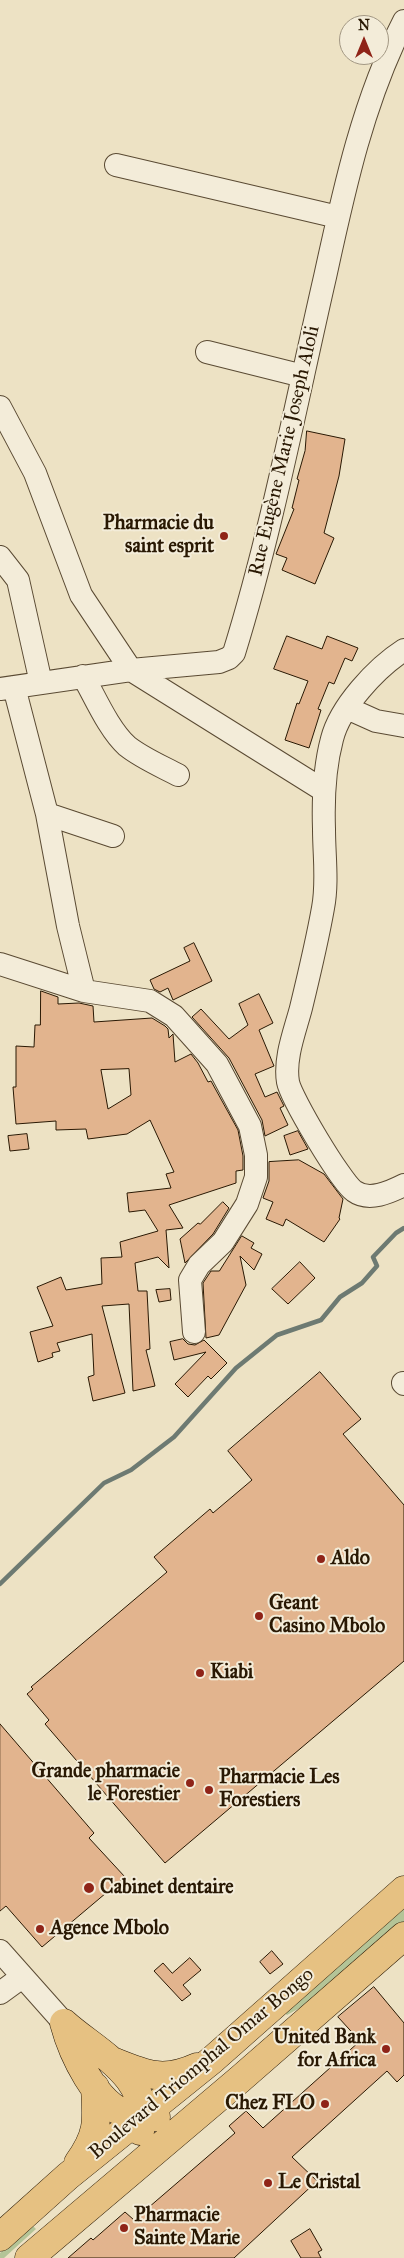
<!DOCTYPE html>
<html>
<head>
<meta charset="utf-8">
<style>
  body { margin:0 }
  #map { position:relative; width:404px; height:2258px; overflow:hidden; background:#ede2c4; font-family:"IM FELL Great Primer",serif }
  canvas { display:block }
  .north { position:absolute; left:339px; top:15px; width:50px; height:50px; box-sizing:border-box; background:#f3ecd9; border:1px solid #a29783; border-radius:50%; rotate:0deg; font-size:14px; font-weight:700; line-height:20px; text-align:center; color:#291803 }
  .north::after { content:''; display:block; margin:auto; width:18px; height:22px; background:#8f2418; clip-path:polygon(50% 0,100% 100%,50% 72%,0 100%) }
</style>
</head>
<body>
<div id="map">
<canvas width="404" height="2258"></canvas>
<div class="north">N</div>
</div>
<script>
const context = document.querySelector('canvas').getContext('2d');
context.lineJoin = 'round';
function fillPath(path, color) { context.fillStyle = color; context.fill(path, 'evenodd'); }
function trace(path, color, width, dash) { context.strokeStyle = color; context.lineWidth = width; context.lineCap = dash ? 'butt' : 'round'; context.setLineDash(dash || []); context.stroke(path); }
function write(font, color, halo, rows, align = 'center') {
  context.font = font + ' "IM FELL Great Primer",serif'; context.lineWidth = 4; context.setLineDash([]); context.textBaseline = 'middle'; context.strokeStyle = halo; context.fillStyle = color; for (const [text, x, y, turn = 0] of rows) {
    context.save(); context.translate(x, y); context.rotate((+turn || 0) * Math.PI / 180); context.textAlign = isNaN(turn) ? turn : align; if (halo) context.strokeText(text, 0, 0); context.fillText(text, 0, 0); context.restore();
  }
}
const green = new Path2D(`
  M404 1909V1924L305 2005 287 2015 284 2012Z
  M31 2224 36 2229 4 2258H0V2253Z`);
const stream = new Path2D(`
  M0 1584 104 1483 131 1470 174 1437 236 1368 277 1335 321 1320 340 1297 362 1283 377 1266 373 1257 396 1233 404 1228`);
const building = new Path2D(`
  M307 431 345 439 339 476 324 533 334 538 315 584 282 570 287 558 276 554 294 509 292 508 299 480 297 479 305 451Z
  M287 636 322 649 327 636 358 648 352 661 345 658 334 684 329 682 318 709 321 710 309 748 285 740 297 703 299 704 308 681 274 669Z
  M194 943 212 981 173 1000 168 988 160 992 154 989 150 980 190 961 184 948Z
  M41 991 58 997V1004L79 1003 93 1006 94 1022 152 1018 165 1026 168 1029 169 1038 173 1034 175 1062 191 1054 198 1063 208 1082 211 1081 238 1130 243 1156V1170L236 1171V1183L169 1205 183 1228 166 1230 169 1268 158 1257 135 1263 138 1291H147L150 1349 146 1350 155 1386 133 1391 129 1304 102 1306 125 1393 93 1401 88 1377 94 1375 92 1334 57 1343 60 1351 52 1353 53 1357 38 1362 30 1332 53 1326 37 1287 61 1277 66 1290 102 1284 101 1258 122 1257 120 1242 158 1231 145 1210 129 1212 127 1193 171 1188 166 1174 174 1172 150 1120 127 1134 88 1139 86 1129 56 1130V1121L16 1124 13 1087H16V1046L34 1047 35 1025H40ZM129 1069 131 1095 108 1109 101 1070Z
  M259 994 273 1023 259 1030 274 1066 255 1074 265 1097 277 1092 284 1106 280 1108 288 1125 265 1136 262 1120 229 1058 192 1017 201 1009 229 1039 248 1025 239 1004Z
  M298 1131 308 1149 290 1155 284 1136Z
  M27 1134 29 1149 10 1151 8 1136Z
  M299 1160 324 1174 343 1199 339 1218 340 1219 324 1242 286 1219 283 1226 266 1219 273 1202 263 1198 269 1181V1162Z
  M223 1202 229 1208 213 1234 185 1263 180 1239 198 1223 200 1224Z
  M242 1236 254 1243 251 1248 262 1254 254 1270 240 1256 246 1285 219 1335 206 1338 203 1283 211 1271H219Z
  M300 1262 315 1278 288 1304 272 1289Z
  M170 1289 171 1300 159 1302 156 1290Z
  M183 1339 188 1344 195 1345 204 1340 227 1363 211 1379 208 1376 188 1397 175 1384 206 1352 174 1360 170 1342Z
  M320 1372 361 1419 343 1434 404 1505V1661L165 1863 45 1724 49 1720 27 1694 33 1689 31 1687 167 1572 154 1557 210 1509 213 1513 252 1480 228 1451Z
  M0 1724 94 1833 89 1838 125 1877 42 1947 6 1906 0 1911Z
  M272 1951 283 1964 270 1974 260 1962Z
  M190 1958 201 1970 183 1985 191 1994 182 2001 154 1971 163 1963 172 1973Z
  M374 1987 404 2023V2075L397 2082 387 2071 292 2157 317 2181 234 2258H68L91 2238 93 2240 125 2212 134 2220 235 2133 229 2126 246 2111 263 2128 360 2041 338 2017Z
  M310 2229 322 2250 318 2252 321 2258H301L291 2241Z`);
const minor = new Path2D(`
  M116 165 338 217
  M207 352 303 376
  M0 407 35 473 81 595 131 670 323 790
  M0 557 18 580 41 683
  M404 650C376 668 340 707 332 739 324 769 323 799 324 829 324 856 328 882 323 908 317 942 309 975 301 1008 295 1031 284 1058 288 1082 291 1098 341 1182 354 1191 369 1202 390 1192 404 1185
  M83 676C95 697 109 730 127 746 142 758 161 766 178 775
  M14 687 47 814 68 926 84 991
  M0 689 131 670 219 662 229 658 234 653C272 530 296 403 325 277 344 190 363 101 404 21
  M347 708 376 721 404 726
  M47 814 113 836
  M0 964 84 991 150 1001 174 1016 217 1064 250 1126 256 1155V1177L247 1204 223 1242 199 1265 190 1280 194 1332
  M403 1383 404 1384
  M0 1951 64 2023
  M0 1993 22 1977`);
const major = new Path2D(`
  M64 2023C72 2053 96 2106 129 2115 138 2117 148 2117 156 2117
  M64 2023C96 2052 154 2078 140 2131
  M115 2062C147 2075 164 2082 197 2067
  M78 2163C99 2134 97 2121 95 2087
  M0 2237 68 2176 212 2060 404 1890
  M29 2258 239 2080 404 1936`);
const markers = [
  [224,536,5,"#8f2418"],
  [321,1559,5,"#8f2418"],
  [259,1616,5,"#8f2418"],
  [200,1673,5,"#8f2418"],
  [190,1783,5,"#8f2418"],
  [209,1790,5,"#8f2418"],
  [89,1888,6,"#8f2418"],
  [40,1929,5,"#8f2418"],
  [386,2049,5,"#8f2418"],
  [325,2104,5,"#8f2418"],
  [268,2183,5,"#8f2418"],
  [124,2228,5,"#8f2418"]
];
const streetNames = [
  ["Rue Eugène Marie Joseph Aloli",285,451,-77],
  ["Boulevard Triomphal Omar Bongo",202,2064,-40]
];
const poiNames = [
  ["Pharmacie du",214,524,"right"],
  ["saint esprit",214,547,"right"],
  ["Aldo",331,1559],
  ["Geant",269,1604],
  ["Casino Mbolo",269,1627],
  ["Kiabi",210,1673],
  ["Grande pharmacie",180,1772,"right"],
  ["le Forestier",180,1795,"right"],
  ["Pharmacie Les",219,1778],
  ["Forestiers",219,1801],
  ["Cabinet dentaire",100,1888],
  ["Agence Mbolo",50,1929],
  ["United Bank",376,2038,"right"],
  ["for Africa",376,2061,"right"],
  ["Chez FLO",315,2104,"right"],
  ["Le Cristal",278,2183],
  ["Pharmacie",134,2216],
  ["Sainte Marie",134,2239]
];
fillPath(green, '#b4c497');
trace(stream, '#6d7a72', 4.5);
fillPath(building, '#e2b48e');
trace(building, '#291803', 1);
trace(minor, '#5a4a33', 24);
trace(major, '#291803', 29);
trace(minor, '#f3ecd9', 22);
trace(major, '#e6c182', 28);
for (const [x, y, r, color] of markers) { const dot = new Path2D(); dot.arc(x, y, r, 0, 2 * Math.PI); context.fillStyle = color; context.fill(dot); trace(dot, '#f3ecd9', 2); }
write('20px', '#291803', '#f3ecd9', streetNames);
write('bold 20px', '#291803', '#f3ecd9', poiNames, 'left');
</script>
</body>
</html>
